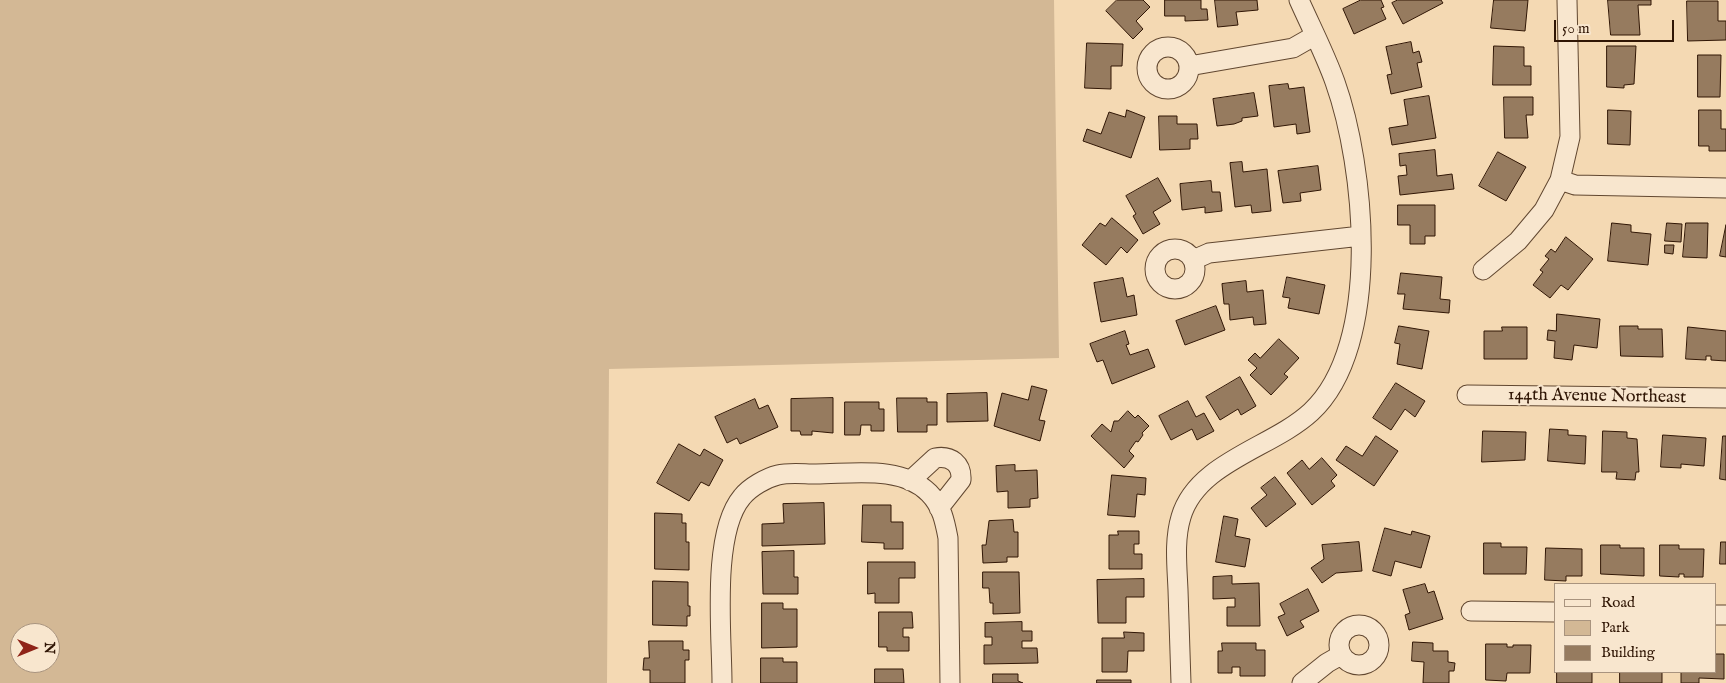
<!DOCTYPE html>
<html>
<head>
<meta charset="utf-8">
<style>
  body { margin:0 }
  #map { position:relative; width:1726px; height:683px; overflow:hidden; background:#f4d9b3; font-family:"IM FELL English",serif }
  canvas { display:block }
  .legend { position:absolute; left:1554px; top:583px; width:162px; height:90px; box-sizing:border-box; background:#f8e6ce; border:1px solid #a8937e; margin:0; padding:6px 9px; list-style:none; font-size:15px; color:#301605 }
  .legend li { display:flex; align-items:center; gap:10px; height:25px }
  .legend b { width:25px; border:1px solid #a8937e }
  .north { position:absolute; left:10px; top:623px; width:50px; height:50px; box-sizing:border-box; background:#f8e6ce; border:1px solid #a8937e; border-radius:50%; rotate:90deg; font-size:14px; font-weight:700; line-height:20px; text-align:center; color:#301605 }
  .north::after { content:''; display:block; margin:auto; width:18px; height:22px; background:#8f2418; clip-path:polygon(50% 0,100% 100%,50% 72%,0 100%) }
  .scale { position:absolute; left:1554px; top:20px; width:120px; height:22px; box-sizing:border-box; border:2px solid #301605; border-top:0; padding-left:6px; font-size:15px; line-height:18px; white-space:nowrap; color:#301605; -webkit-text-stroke:4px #f8e6ce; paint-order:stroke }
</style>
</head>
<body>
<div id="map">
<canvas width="1726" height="683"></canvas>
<ul class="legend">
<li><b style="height:6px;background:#f8e6ce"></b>Road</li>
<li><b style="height:14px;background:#d3b895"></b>Park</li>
<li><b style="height:14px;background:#967b5f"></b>Building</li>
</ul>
<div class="north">N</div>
<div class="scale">50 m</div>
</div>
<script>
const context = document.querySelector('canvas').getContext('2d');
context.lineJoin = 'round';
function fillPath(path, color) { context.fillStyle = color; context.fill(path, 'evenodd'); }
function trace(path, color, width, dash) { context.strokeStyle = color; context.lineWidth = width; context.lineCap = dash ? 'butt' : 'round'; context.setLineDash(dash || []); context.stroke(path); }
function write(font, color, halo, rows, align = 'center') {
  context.font = font + ' "IM FELL English",serif'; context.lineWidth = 4; context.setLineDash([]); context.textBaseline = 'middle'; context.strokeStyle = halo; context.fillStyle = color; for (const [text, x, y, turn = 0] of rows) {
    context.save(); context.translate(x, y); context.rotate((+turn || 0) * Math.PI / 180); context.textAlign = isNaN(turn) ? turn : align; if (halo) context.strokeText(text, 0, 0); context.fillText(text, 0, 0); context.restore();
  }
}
const green = new Path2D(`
  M0 0H1054L1059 358 609 369 607 683H0ZM20 633H50V663H20Z`);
const building = new Path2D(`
  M1117 0H1143L1150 7 1136 21 1143 29 1133 39 1106 11Z
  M1165 0H1201V9H1207L1208 20 1185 21V16H1165Z
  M1215 0H1257L1258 10 1236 12 1238 25 1218 27Z
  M1361 0H1381L1384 7 1381 8 1386 19 1354 34 1343 9Z
  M1398 0H1441L1443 3 1403 24 1392 3Z
  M1494 0H1528L1525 31 1491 28Z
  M1608 0H1651V5H1638L1640 35H1611Z
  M1687 1H1718V21H1726V40L1688 41Z
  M1411 42 1413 53 1419 51 1422 62 1417 63 1422 87 1391 94 1387 75 1392 74 1386 47Z
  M1087 43 1123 44 1122 66H1111V89L1085 88Z
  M1494 46 1524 47V66H1531V85H1493Z
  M1607 46H1636L1634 84 1624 85V88L1607 87Z
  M1698 55H1721L1720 97H1698Z
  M1288 84 1289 89 1304 87 1310 132 1297 134 1296 124 1274 127 1269 86Z
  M1254 93 1258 116 1242 118V121L1234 124 1217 126 1213 99Z
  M1429 96 1436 138 1392 145 1389 128 1408 125 1404 100Z
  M1504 97H1533V115H1526L1528 138H1505Z
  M1127 110 1145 117 1131 158 1083 141 1087 129 1101 134 1109 112 1125 117Z
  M1608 110 1631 111 1630 145 1608 144Z
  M1699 110H1721V129H1726V151H1709V146H1699Z
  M1159 116H1177V124H1197L1198 139H1190V149L1160 150Z
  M1435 150 1437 176 1452 174 1454 189 1400 195 1398 176 1407 175 1406 165 1400 166 1399 154Z
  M1498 152 1526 167 1506 201 1479 186Z
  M1242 162 1243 172 1267 169 1271 211 1252 213 1251 205 1235 207 1230 163Z
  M1318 166 1321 190 1300 193 1301 201 1283 203 1278 171Z
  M1158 178 1171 201 1153 212 1160 224 1143 234 1133 216 1136 214 1126 196Z
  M1211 181 1212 192H1220L1222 211 1205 213V207L1182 210 1180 184Z
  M1398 205H1435V236H1425V244H1410V225H1398Z
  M1112 218 1138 240 1127 253 1121 247 1106 265 1082 245 1100 223 1105 226Z
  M1612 223 1631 225V232L1651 234 1648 265 1608 261Z
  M1667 223 1682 224 1681 242 1665 241Z
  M1686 223H1708L1707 258 1683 257Z
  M1726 225V257L1720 256Z
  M1566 237 1593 259 1568 290 1561 285 1550 298 1533 285 1543 272 1540 270 1549 259 1545 256 1551 249 1555 252Z
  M1665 245H1674L1673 254 1665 253Z
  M1401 273 1442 277 1440 299 1450 300 1449 313 1403 309 1405 294H1398Z
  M1287 277 1325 285 1319 314 1288 308 1290 298 1283 297Z
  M1123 278 1127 297 1134 295 1137 315 1101 322 1094 283Z
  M1246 281 1247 292 1263 290 1266 324 1254 325 1253 317 1230 320 1229 304H1224L1222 284Z
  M1216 306 1225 330 1185 345 1176 321Z
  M1557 314 1600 319 1597 348 1574 345 1572 360 1554 358 1555 341 1547 340 1548 330 1556 331Z
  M1399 326 1429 331 1422 369 1397 364 1400 344 1395 343Z
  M1620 326H1638V329H1662L1663 357 1621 356Z
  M1502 327H1527V359H1484V331H1502Z
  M1688 327 1726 331V361L1711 360V356H1706V360L1686 359Z
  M1125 331 1129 344 1126 345 1130 355 1148 349 1155 367 1112 384 1103 360 1097 362 1090 344Z
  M1279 339 1299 358 1284 374 1288 377 1271 395 1250 375 1257 368 1248 360 1255 353 1260 358Z
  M1240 377 1256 406 1241 415 1238 409 1220 420 1206 397Z
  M1396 383 1425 401 1415 417 1405 409 1391 430 1373 418Z
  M1032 386 1047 390 1039 420 1045 421 1040 441 994 426 1002 393 1028 400Z
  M987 393 988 421 947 422V394Z
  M833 398V433L812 431V435H801L800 431H791V399Z
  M897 398H927V402H937V425H927V432H898Z
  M755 399 759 409 768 405 778 427 740 444 737 438 727 443 715 417Z
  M1188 401 1196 417 1204 413 1214 431 1197 440 1192 429 1171 440 1159 416Z
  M845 402H879V409H884V431H871V425H861L860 435H845Z
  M1128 411 1135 418 1138 415 1149 426 1142 433 1143 435 1138 442 1136 441 1129 451 1134 456 1124 468 1091 436 1102 424 1111 432 1114 421H1118Z
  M1550 429 1568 430V435L1586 436 1585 464 1548 461Z
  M1483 431 1526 432 1525 460 1482 462Z
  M1603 431 1627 432V438L1637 439 1639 472H1636L1635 480 1616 479 1617 472H1602Z
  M1663 435 1706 438 1704 466 1681 464V468L1661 467Z
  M1376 436 1398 451 1374 486 1336 460 1346 446 1362 456Z
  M1723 436H1726V480L1720 479Z
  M679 444 700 456 704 449 723 460 709 486 701 482 689 501 657 483Z
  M1322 458 1337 475 1331 481 1335 486 1312 505 1287 473 1302 460 1309 469Z
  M1015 465V471L1037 470 1038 498 1030 499V507L1008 508V491L997 492 996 466Z
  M1112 475 1146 478 1145 495 1137 494 1135 517 1108 515Z
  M1275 477 1296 504 1266 527 1251 508 1267 495 1261 488Z
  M824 503 825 544 762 546V524L784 523 783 504Z
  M863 505H891V522H903V549H884V543L862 542Z
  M655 513 682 514V523H686V542H689V570L655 569Z
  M1224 516 1238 519 1235 536 1250 539 1245 567 1216 562Z
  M1013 520 1014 532H1018V557H1007V562L983 563 982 545H986L989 521Z
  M1385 528 1411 535 1412 531 1430 536 1421 568 1395 561 1391 576 1373 571Z
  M1118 531H1139V544H1134V554H1142V569H1109V535H1118Z
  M1359 542 1362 571 1336 573 1322 583 1311 568 1324 559 1322 545Z
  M1721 542H1726V564H1720Z
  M1484 543H1501V547H1527L1526 574H1484Z
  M1601 545H1620V548H1644V576L1601 574Z
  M1660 545H1679V549H1704L1703 577H1684V574H1679V577L1660 576Z
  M1546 548 1582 549V576H1566V581L1545 580Z
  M794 551V577H798V594H763L762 552Z
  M868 562H915V578H899V603H875V593L868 594Z
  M983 572H1019L1020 613 993 614V603H990L989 588H983Z
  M1232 576V584L1259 583 1260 626H1227V607H1235V598L1213 599V577Z
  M1144 579V597H1126V623H1098L1097 580Z
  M653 581 688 582V606H690V616H687V626L653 625Z
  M1425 584 1428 593 1434 591 1443 619 1409 630 1405 615 1410 613 1403 590Z
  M1308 589 1319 611 1300 621 1304 627 1287 636 1278 617 1285 614 1280 604Z
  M762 603H783V609H797V647L762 648Z
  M879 612H912L913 628H903V637H909V651H887V647H879Z
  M1022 622V631H1032V641H1022V648H1037L1038 663 984 664V645H992V637H985V623Z
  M1124 632 1144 633V651H1128L1127 672H1102V638H1124Z
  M649 641H683V650H689V660H685V683H650V670H643L644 658H649Z
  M1413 642 1433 643V651H1448V662L1455 663 1454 671H1449V683H1423L1424 662 1412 661Z
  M1222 643H1256V650H1265V676H1240V667H1232V673H1218V651H1222Z
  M1486 644H1507V647H1513V645H1531L1530 673H1507L1506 681 1486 680Z
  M1715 654H1724V679L1699 678V683H1681V672H1715Z
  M761 658H783V662H797V683H761Z
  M875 669H903L904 683H875Z
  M1557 672H1592V683H1557Z
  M1620 672H1662V683H1620Z
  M993 674H1018V681L1023 683H993Z
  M1097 680H1131V683H1097Z`);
const minor = new Path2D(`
  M1147 68a21 21 0 1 1 42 0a21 21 0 1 1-42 0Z
  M1189 66 1293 48 1314 36
  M1560 180 1575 185 1726 188
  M1155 269a20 20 0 1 1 40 0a20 20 0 1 1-40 0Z
  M1193 260 1209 253 1361 236
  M1483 270 1518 241 1544 210 1560 180 1570 137 1567 0
  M1467 395 1726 398
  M910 481 935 458C951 455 962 464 961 480L939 508
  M1471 611 1555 612
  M1715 615H1726
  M1339 645a20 20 0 1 1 40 0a20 20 0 1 1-40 0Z
  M722 683C722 635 711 534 742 497 750 487 766 478 778 475 789 472 804 474 816 474 852 474 901 465 929 493 942 506 945 522 948 538L950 683
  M1181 683C1180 652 1179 621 1178 590 1177 566 1174 540 1181 517 1197 462 1272 448 1311 412 1383 345 1365 166 1335 82 1325 54 1311 27 1299 0
  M1302 683 1327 663 1341 655`);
const streetNames = [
  ["144th Avenue Northeast",1597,397,1]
];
fillPath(green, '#d3b895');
fillPath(building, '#967b5f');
trace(building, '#301605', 1);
trace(minor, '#614730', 21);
trace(minor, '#f8e6ce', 19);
write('18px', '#301605', '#f8e6ce', streetNames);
</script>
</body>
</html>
